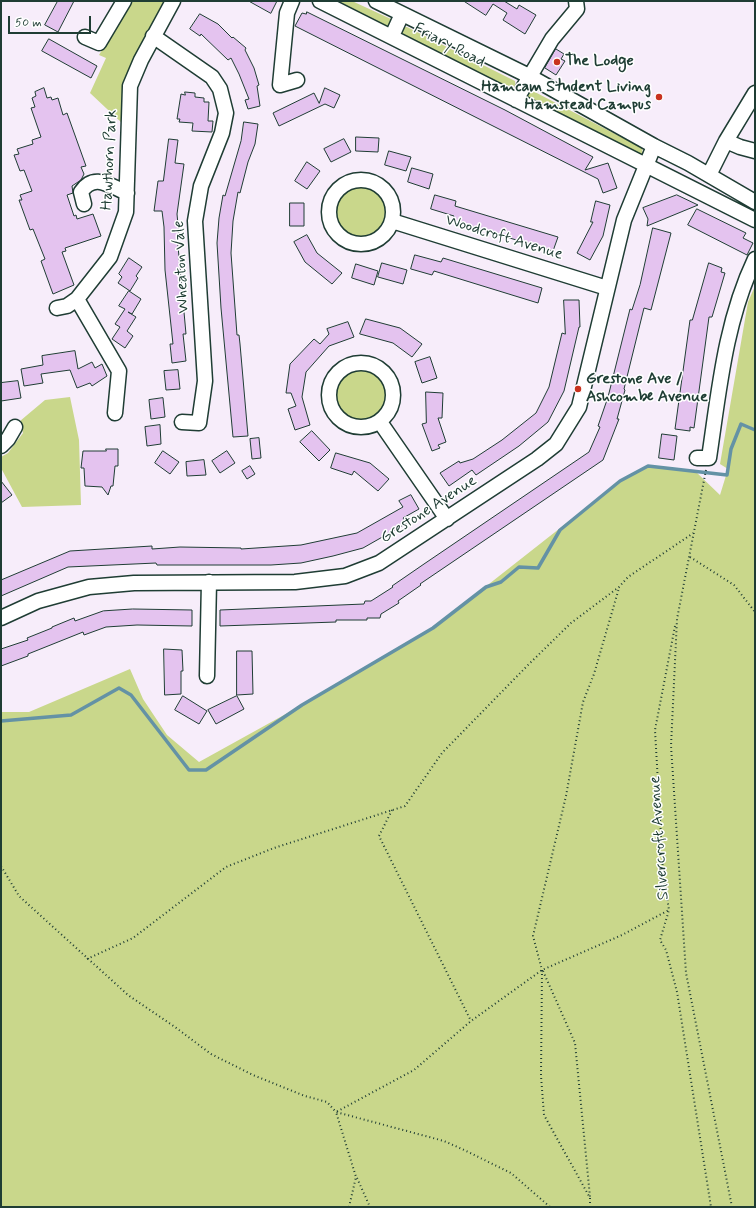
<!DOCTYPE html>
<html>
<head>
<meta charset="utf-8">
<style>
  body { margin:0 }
  #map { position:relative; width:756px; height:1208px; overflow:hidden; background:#f7edfa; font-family:Mynerve,sans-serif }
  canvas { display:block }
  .frame { position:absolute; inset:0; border:2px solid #1f3d34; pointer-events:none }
  .scale { position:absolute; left:8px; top:16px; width:83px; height:18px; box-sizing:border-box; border:2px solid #1f3d34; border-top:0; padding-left:5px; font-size:12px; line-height:14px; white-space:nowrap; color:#1f3d34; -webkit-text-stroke:3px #fff; paint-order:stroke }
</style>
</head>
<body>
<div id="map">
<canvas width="756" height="1208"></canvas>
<div class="frame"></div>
<div class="scale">50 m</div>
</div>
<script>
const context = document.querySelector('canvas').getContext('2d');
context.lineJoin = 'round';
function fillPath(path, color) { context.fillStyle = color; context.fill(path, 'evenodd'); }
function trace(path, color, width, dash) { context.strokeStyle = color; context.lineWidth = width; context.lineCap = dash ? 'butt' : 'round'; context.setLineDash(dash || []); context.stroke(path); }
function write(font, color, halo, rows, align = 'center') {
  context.font = font + ' Mynerve,sans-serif'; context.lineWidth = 3; context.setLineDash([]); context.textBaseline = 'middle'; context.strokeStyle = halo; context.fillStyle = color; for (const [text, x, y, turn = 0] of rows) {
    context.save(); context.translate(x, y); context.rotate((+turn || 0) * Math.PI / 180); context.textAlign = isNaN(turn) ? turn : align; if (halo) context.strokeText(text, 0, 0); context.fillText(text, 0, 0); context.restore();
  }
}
const green = new Path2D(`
  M131 1H165L123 124 90 93 106 58 99 55Z
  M326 1H352L391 19V25L386 27Z
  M400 27H407L515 81 516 89 512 94 397 35Z
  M527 91H533L642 148 643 156 524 100Z
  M335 212a25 25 0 1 1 50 0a25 25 0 1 1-50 0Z
  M755 286V1207H1V712H29L130 669 143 699 167 735 199 762 302 705 433 628 620 481 648 466 694 470 720 495 728 469 720 464 748 302Z
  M336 396a25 25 0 1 1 50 0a25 25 0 1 1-50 0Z
  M70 397 79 440 81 505 22 507 1 468V457L8 453 23 433 20 421 45 400Z`);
const stream = new Path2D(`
  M1 721 71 715 119 688 131 695 189 770H206L302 705 433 628 486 587 501 582 519 567 538 568 560 530 620 481 648 466 727 475 731 449 741 424 755 430`);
const building = new Path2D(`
  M58 1H74L58 32 45 25Z
  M249 1H277L271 13Z
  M464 1H504L517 9 519 5 536 15 525 34 503 20 507 13 493 4 486 15Z
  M307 12 505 110 593 157 585 170 608 163 617 188 603 193 598 179 295 26 302 13 306 14Z
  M200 14 218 24 232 38 233 37 246 48 245 50 254 68 259 85 257 86 260 106 248 109 245 100 249 99 239 74 231 58 228 60 201 34 200 36 190 29Z
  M49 39 97 66 91 78 42 51Z
  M556 49 564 54 561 59 565 61 556 75 545 68Z
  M44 88 47 98 51 97 52 100 58 98 63 115 67 113 86 166 81 167 84 174 81 180 72 186 73 193 67 195 74 216 76 215 77 219 93 214 101 236 65 248 66 251 62 252 74 285 53 294 41 261 45 259 33 229 30 230 19 200H22L20 195 32 191 24 170 20 171 14 155 19 154 17 149 33 144 32 140 41 137 31 108 35 107 32 98 36 96 35 92Z
  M325 88 340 95 334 108 325 104 279 126 273 113 314 93 319 103Z
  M185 92 195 93V97L204 98V102H209L208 121H213L212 132 192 131 193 123 179 122 180 119H177L181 94 185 95Z
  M244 122 258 124 255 144 248 162 240 193 238 192 233 221 231 253 237 335H239L240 344 248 436 233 437 221 308 217 243 219 218 223 195 225 196 241 141Z
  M356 137 379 138 378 152 356 151Z
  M169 139 178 140 175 163 184 164 177 214 179 235H177L186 334H183L186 361 172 363 170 344H173L165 270 164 227 162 211H154L158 181H163Z
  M344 139 351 152 331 162 324 149Z
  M389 151 411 157 406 171 385 165Z
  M307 162 320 171 307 189 295 181Z
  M412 168 433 174 429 189 408 182Z
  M435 195 456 201 455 206 558 237 553 251 453 221 454 216 431 209Z
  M677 195 698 205 647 226 648 219 643 208Z
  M596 201 610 205 603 236 590 260 577 253 593 222H591Z
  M290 203H304V226H290Z
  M697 209 746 233 743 238 753 243 747 255 688 225Z
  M653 228 671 233 651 310 644 308 624 389 625 390 617 419H619L603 460 420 584 421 585 398 601 399 603 381 614 380 618H367V620H336V622L220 626V610L364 604 365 601H371L393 587 392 586 424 564 589 452 600 427 598 426 608 397 630 309 632 310 640 285Z
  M307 235 317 253 342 273 332 284 305 262 294 242Z
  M415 255 441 262 443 258 542 288 538 303 434 271 432 275 411 269Z
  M129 258 142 267 136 276 138 278 130 291 118 283 122 277 119 274Z
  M382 263 407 270 403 284 378 277Z
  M709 263 722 268 721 272 725 273 712 317H709L694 428 690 427V431L675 429 690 320H692Z
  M356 264 378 271 374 285 352 278Z
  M129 291 141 299 132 314 128 312 136 317 127 331 133 336 125 348 112 339 120 327 115 324 125 309 119 306Z
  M564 300H579L580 327H579L564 391 548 422 519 446 476 475 472 470 449 486 440 473 459 461 460 463 473 459 502 440 536 413 549 387 562 333 565 334Z
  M366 319 400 328 422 344 412 357 393 343 360 334Z
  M348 322 354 337 329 346 306 372 302 397 310 425 295 430 288 409 296 406 291 393H286L290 364 314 339 320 344 329 334 327 329Z
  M75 351 78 369 92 362 95 368 102 364 107 376 92 386 90 383 77 388 70 370 41 374 43 383 24 386 21 369 43 365 42 356Z
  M430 357 437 378 422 383 415 362Z
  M178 370 180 389 166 390 164 371Z
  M18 381 21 398 1 401V383Z
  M426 392 443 393 442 418H438L446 442 438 445 440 448 432 451 422 424 426 423Z
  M163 398 165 417 151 419 149 400Z
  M160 425 161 444 147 446 145 427Z
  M312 431 330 450 319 461 300 442Z
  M662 434 677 436 674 460 659 458Z
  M259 438 261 458 252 459 250 439Z
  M106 449H118V466H115L113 486H111L108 495 102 487 85 486 84 468H81L83 451H106Z
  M163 451 179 462 170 474 155 463Z
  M227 451 235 463 220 473 212 461Z
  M336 453 370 463 389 479 378 491 354 471 352 475 331 468Z
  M204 460 206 475 187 476 186 462Z
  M250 466 255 474 247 479 242 471Z
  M1 481 12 495 1 503Z
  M411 495 419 509 403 518 407 523 363 548 333 556 301 563 271 565H157L156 563 68 567 1 596V580L70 551 152 546V549L180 547 241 548V549L301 545 357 533 403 507 399 501Z
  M133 609 192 610V626L137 625 106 627 84 635 83 632 28 654V656L1 666V649L28 640 27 638 52 628V627L74 618 75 621 103 611Z
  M164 649 182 650 183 671H181V694L165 695Z
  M237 651H252L253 694 237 695Z
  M183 696 207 711 199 724 175 710Z
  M237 696 244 709 216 724 208 710Z`);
const path = new Path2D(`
  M706 470 677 619 671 746 686 973 732 1207
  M690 557 734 585 755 612
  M675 626 655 730 663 871 669 910 660 940 666 950 677 992 711 1207
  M392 810 379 836 471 1021
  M1 866 19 896 128 995 175 1027 211 1054 253 1075 305 1096 327 1102 336 1112 444 1141 462 1149 511 1173 550 1207
  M87 959 133 938 226 867 274 848 405 806 442 753 528 665 571 623 619 587 628 577 695 532
  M543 971 575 1043 590 1197
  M357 1178 370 1207
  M349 1207 356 1177 336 1112 414 1070 471 1021 542 970 622 935 669 910
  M590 1207V1198L544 1115 541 1076 542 970 533 936 566 796 583 702 594 674 619 588`);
const minor = new Path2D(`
  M292 1 287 13 280 85 297 80
  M320 1 755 220
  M376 1 529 76 654 146 688 163 755 202
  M153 36 212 77 220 89 226 113 222 133 201 186 195 221 205 381 199 423 182 422
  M392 36 402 14
  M85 37 99 43 124 1
  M516 100 552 39 577 9 576 1
  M726 141 740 147 755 151
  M709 175 726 141 755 93
  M329 212a32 32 0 1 1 64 0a32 32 0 1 1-64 0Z
  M84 204 81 192C94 172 110 186 127 193
  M392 221 607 288
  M77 299 119 371 115 413
  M57 308 67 306 77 299 110 257 126 212 130 86 141 60 173 1
  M329 395a32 32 0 1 1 64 0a32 32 0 1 1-64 0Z
  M380 422 447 519
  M1 446 8 439 15 427
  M697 458H709C719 391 725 322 755 259
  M1 618 38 601 89 587 134 583 295 582 345 576 379 563 537 459 556 444 579 407 624 220 654 146
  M207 676 209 582`);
const markers = [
  [557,62,4,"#c8321e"],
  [659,97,4,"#c8321e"],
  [578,389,4,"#c8321e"]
];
const streetNames = [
  ["Friary Road",449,46,27],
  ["Hawthorn Park",110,160,-87],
  ["Woodcroft Avenue",504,238,17],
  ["Wheaton Vale",182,267,-93],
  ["Grestone Avenue",429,510,-33],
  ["Silvercroft Avenue",660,838,-94]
];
const poiNames = [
  ["The Lodge",565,62],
  ["Hamcam Student Living",651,88,"right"],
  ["Hamstead Campus",651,106,"right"],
  ["Grestone Ave /",586,380],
  ["Ashcombe Avenue",586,398]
];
fillPath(green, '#c9d78b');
trace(stream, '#6492a5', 3.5);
fillPath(building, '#e4c3ef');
trace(building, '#1f3d34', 1);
trace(minor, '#1f3d34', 17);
trace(path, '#1f3d34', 2, [1, 3]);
trace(minor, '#fff', 14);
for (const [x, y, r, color] of markers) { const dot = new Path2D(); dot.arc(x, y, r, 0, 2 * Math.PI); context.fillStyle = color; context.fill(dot); trace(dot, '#fff', 1.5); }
write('16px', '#1f3d34', '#fff', streetNames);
write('bold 16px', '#1f3d34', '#fff', poiNames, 'left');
</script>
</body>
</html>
